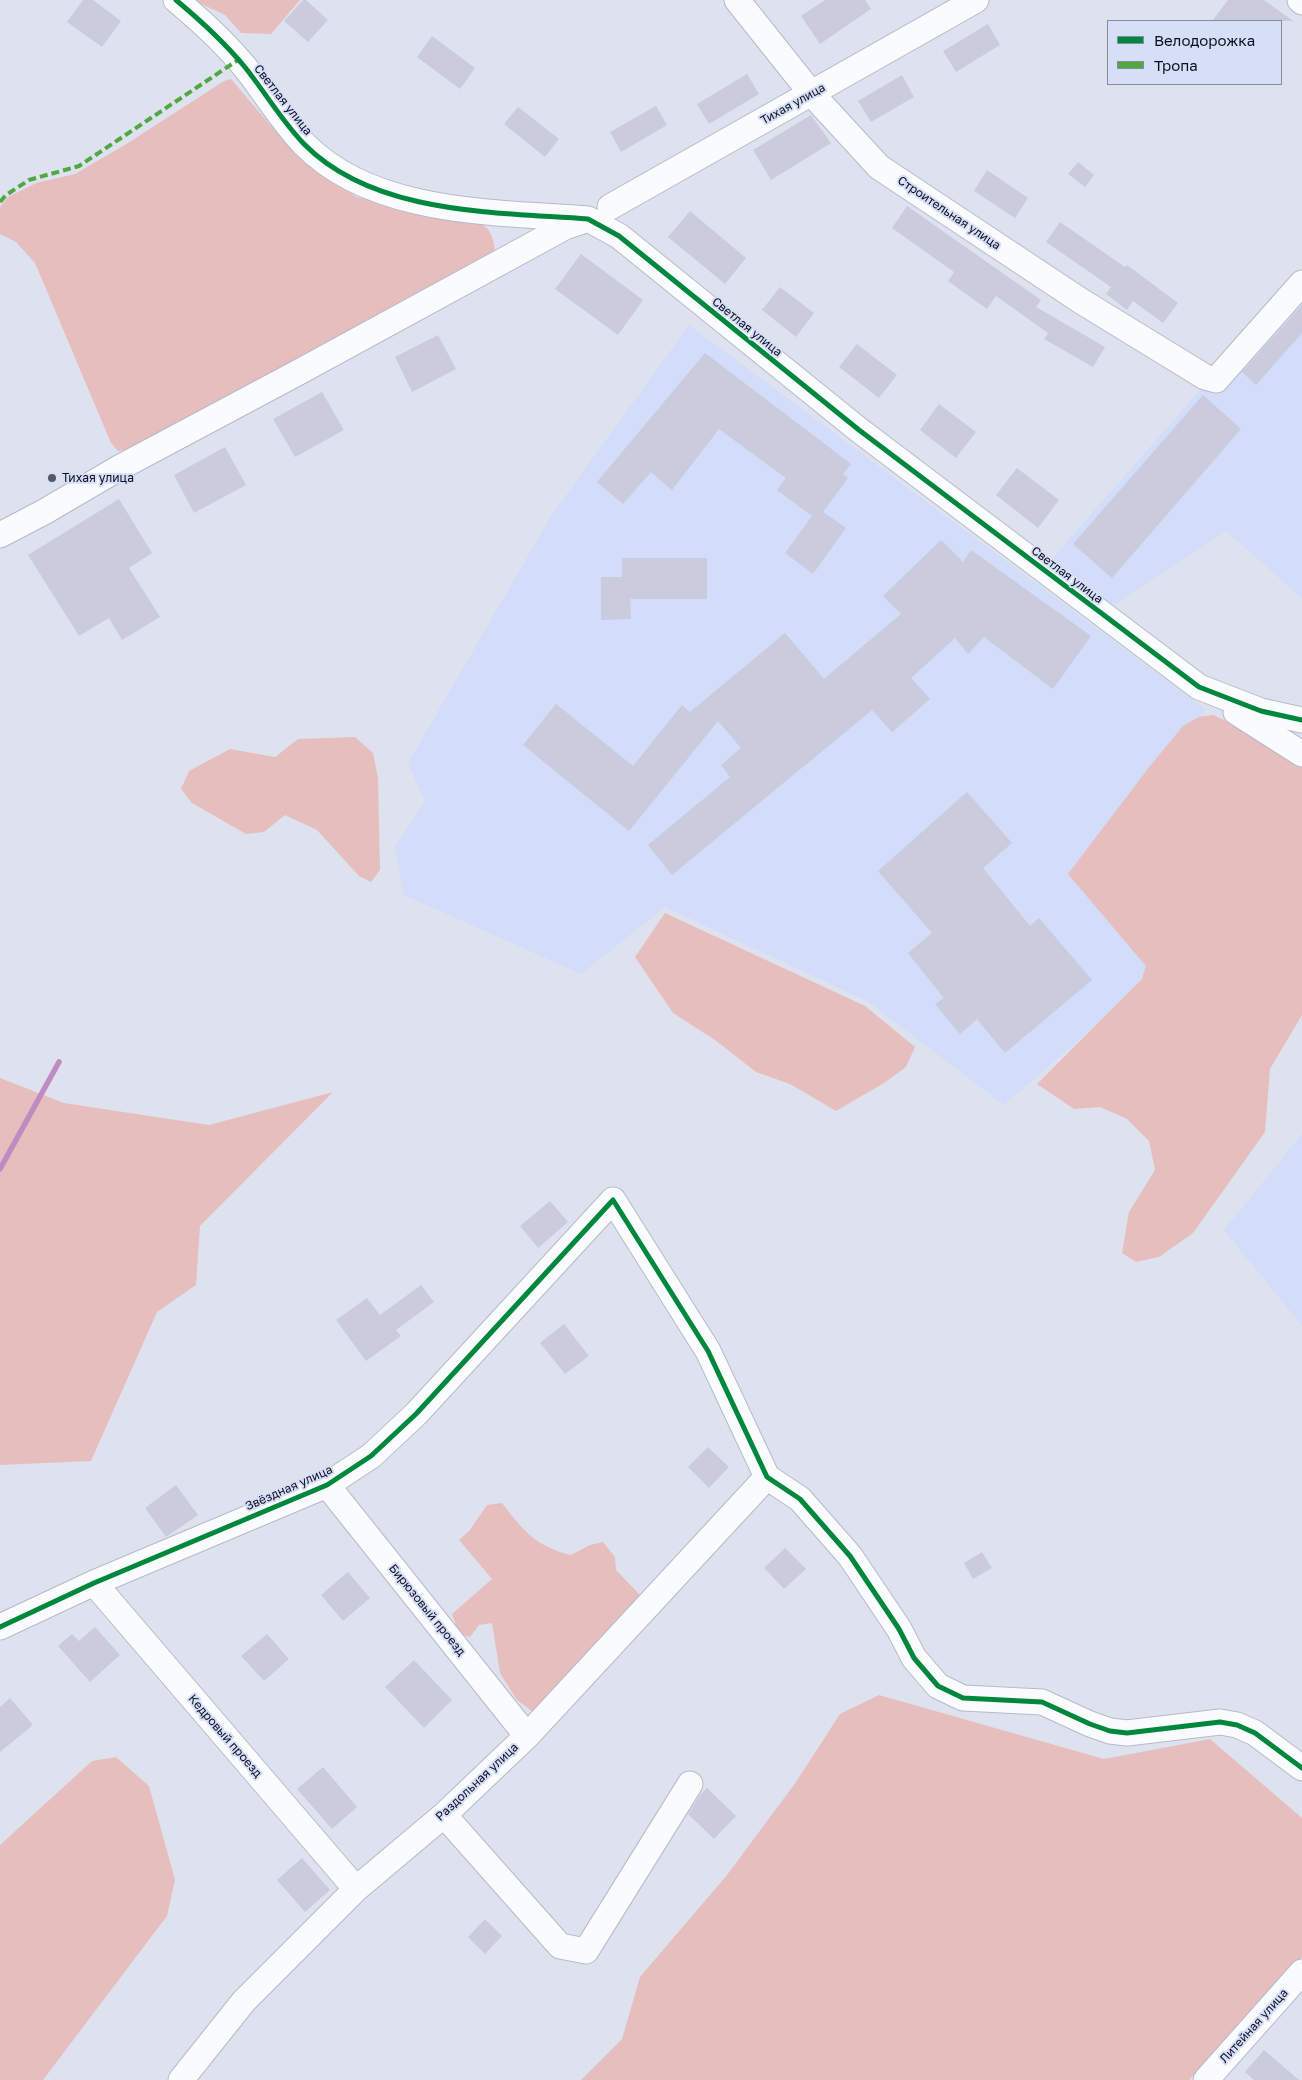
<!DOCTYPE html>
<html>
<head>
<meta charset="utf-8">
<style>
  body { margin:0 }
  #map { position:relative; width:1302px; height:2080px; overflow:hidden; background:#dee2ef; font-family:"Golos Text",sans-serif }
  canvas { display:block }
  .legend { position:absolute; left:1107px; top:20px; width:175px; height:65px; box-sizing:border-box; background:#d7dff6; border:1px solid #858ca2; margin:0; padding:6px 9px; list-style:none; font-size:15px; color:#0a0f23 }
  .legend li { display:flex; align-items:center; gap:10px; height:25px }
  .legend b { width:25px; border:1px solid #858ca2 }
</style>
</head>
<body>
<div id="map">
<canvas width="1302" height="2080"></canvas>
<ul class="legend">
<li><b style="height:6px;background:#00873e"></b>Велодорожка</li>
<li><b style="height:6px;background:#50a843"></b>Тропа</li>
</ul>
</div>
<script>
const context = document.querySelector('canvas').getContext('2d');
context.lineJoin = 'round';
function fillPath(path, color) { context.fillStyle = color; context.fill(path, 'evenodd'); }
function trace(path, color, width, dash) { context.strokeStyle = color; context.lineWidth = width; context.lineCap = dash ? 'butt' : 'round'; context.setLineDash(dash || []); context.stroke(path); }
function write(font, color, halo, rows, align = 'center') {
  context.font = font + ' "Golos Text",sans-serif'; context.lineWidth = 4; context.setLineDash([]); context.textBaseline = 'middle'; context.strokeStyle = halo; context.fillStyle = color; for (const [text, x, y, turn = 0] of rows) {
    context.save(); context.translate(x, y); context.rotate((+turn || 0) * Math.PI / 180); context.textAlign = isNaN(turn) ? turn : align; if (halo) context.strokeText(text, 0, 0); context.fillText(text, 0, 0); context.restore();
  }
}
const built = new Path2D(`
  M1302 274V598L1226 531 1114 605 1049 562Z
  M689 325 1206 710 1078 876 1158 971 1004 1105 867 1001 665 907 581 974 404 895 395 847 425 801 408 763 551 516Z
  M1302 1134V1326L1224 1230Z`);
const green = new Path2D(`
  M193 0H300L271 34 241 33 225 15Z
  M231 79 295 154 324 177 357 197 420 212 477 222C491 228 493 237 495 251L488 258 132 449 118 451 111 443 35 263 16 242 0 234V207L8 197 36 183 75 174 128 143 224 81Z
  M1213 715 1254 734 1302 766V1015L1270 1069 1265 1132 1193 1233 1159 1257 1136 1262 1122 1253 1129 1212 1155 1170 1149 1141 1127 1119 1100 1107 1074 1109 1037 1084 1142 979 1146 966 1068 874 1150 766 1183 726 1199 717Z
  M355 737 373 753 378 778 380 870 371 882 359 876 317 830 285 815 264 832 246 834 192 803 181 789 189 771 230 749 275 757 298 739Z
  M665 913 865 1006 915 1047 906 1067 884 1083 836 1111 790 1084 756 1072 715 1040 673 1013 635 957Z
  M0 1078 64 1103 209 1125 333 1092 200 1226 196 1285 157 1312 91 1461 0 1465Z
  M502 1503C523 1530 536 1547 571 1555L590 1545 603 1542 615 1557 616 1570 643 1598 536 1714 517 1700 500 1673 492 1623 479 1625 470 1637 459 1634 452 1614 492 1579 459 1540 469 1531 487 1505Z
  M879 1695 1104 1759 1210 1739 1302 1818V1957L1189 2080H581L622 2039 640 1977 727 1875 796 1782 840 1714Z
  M116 1757 149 1786 175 1880 167 1916 43 2080H0V1845L92 1761Z`);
const stream = new Path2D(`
  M0 1169 59 1062`);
const building = new Path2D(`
  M83 0H93L121 21 102 47 67 22Z
  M303 0H306L328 20 308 42 284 21Z
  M825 0H865L871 9 820 44 801 16Z
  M1228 0H1264L1293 21H1212Z
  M988 24 1000 45 956 72 943 51Z
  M432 36 475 68 460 89 417 57Z
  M747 74 759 94 709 124 697 104Z
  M902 75 914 97 871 122 858 101Z
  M656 106 667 125 621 152 610 132Z
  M518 107 559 139 545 157 504 124Z
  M811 115 831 143 771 180 753 150Z
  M1078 162 1094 175 1085 187 1068 174Z
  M987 170 1028 198 1015 218 974 191Z
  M907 206 1041 300 1036 307 1105 347 1093 367 1044 339 1048 333 996 296 987 309 948 281 954 272 892 228Z
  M690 211 746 258 725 284 668 237Z
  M1060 222 1125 267 1127 265 1178 303 1163 323 1133 301 1127 310 1106 294 1111 287 1046 242Z
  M581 254 643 300 618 335 555 289Z
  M780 287 814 313 796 337 762 310Z
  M1302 305V333L1256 385 1242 372Z
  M438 335 456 369 412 392 395 357Z
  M857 344 897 375 879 398 839 367Z
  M705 353 851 464 843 474 848 478 823 512 846 528 813 574 785 553 812 516 777 490 786 478 719 429 672 490 651 472 623 504 597 482Z
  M322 392 344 430 295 457 273 419Z
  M1203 395 1241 429 1112 578 1073 544Z
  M939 404 976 432 956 458 920 430Z
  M225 447 246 485 194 513 174 475Z
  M1017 468 1059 500 1038 528 996 495Z
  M119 499 152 553 129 568 160 617 122 640 109 618 79 636 28 555Z
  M941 540 963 562 971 550 1091 636 1053 689 984 637 968 654 955 638 911 678 930 699 892 732 872 710 672 875 648 845 730 777 721 765 741 748 718 721 629 831 523 745 556 704 633 766 682 705 690 712 785 633 824 679 901 614 883 596Z
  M622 558H707V599H630L631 619 601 620V577H622Z
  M967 792 1012 843 983 868 1030 926 1039 918 1092 980 1005 1053 977 1019 960 1034 935 1004 944 998 908 953 932 933 878 871Z
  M550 1201 568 1222 538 1248 520 1226Z
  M421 1285 434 1302 396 1330 401 1336 366 1361 336 1320 367 1298 380 1315Z
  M564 1324 589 1356 565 1374 540 1343Z
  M708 1447 729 1467 709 1488 688 1467Z
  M176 1485 198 1515 166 1537 145 1508Z
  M785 1548 806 1569 784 1589 764 1568Z
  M982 1552 992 1568 973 1579 964 1563Z
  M348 1572 370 1598 343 1621 321 1595Z
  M95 1627 120 1655 90 1682 58 1646 72 1634 79 1641Z
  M267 1634 289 1659 264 1681 241 1656Z
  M414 1660 452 1700 424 1728 385 1687Z
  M10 1698 33 1725 0 1752V1707Z
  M323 1767 357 1807 332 1829 297 1789Z
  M707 1788 736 1816 714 1839 688 1814 700 1795Z
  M302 1858 330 1890 305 1912 277 1880Z
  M485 1919 502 1936 485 1954 468 1937Z
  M1264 2050 1299 2080H1254L1245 2072Z`);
const minor = new Path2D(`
  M176 0C200 20 224 42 244 66 265 92 281 120 304 144 374 215 495 212 588 219L619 236 859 430 1199 687 1261 711 1302 720
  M737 0 811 93 879 167 1081 301 1205 377 1216 380 1302 283
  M1300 0 1302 2
  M610 207 976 0
  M0 535 44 512 119 468 299 372 565 227 583 221
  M1236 712 1302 754
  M327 1485 527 1736
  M94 1583 356 1889
  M0 1627 94 1583 327 1485 371 1456 416 1414 613 1200 708 1351 767 1477 800 1499 850 1556 899 1629 914 1658 938 1686 963 1698 1042 1702 1090 1724 1110 1731 1127 1733 1220 1722 1237 1725 1255 1733 1302 1768
  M444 1815 560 1946 586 1951 690 1784
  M181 2080 244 2001 356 1889 444 1815 527 1736 767 1477
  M1206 2080 1302 1972`);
const quiet = new Path2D(`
  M0 202 6 195 29 180 79 166 238 60`);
const cycleway = new Path2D(`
  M176 0C200 20 224 42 244 66 265 92 281 120 304 144 374 215 495 212 588 219L619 236 859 430 1199 687 1261 711 1302 720
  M0 1627 94 1583 327 1485 371 1456 416 1414 613 1200 708 1351 767 1477 800 1499 850 1556 899 1629 914 1658 938 1686 963 1698 1042 1702 1090 1724 1110 1731 1127 1733 1220 1722 1237 1725 1255 1733 1302 1768`);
const markers = [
  [52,478,5,"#54596a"]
];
const streetNames = [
  ["Светлая улица",283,100,52],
  ["Тихая улица",793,104,-29],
  ["Строительная улица",949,213,34],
  ["Светлая улица",747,327,39],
  ["Светлая улица",1067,575,37],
  ["Звёздная улица",289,1488,-24],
  ["Бирюзовый проезд",427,1610,51],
  ["Кедровый проезд",225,1736,49],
  ["Раздольная улица",477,1782,-43],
  ["Литейная улица",1254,2026,-48]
];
const poiNames = [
  ["Тихая улица",62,478]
];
fillPath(built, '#d3dcf8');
fillPath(green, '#e6bebe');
trace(stream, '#bf8cc1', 5.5);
fillPath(building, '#cacbdd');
trace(minor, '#b5bacb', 27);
trace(minor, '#fafbfd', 25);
trace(quiet, '#50a843', 4, [8, 4]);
trace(cycleway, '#00873e', 5);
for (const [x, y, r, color] of markers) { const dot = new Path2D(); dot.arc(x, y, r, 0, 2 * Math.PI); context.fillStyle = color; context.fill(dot); trace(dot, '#d7dff6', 2); }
write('12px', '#0a0f23', '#d7dff6', streetNames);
write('12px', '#0a0f23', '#d7dff6', poiNames, 'left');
</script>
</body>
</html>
